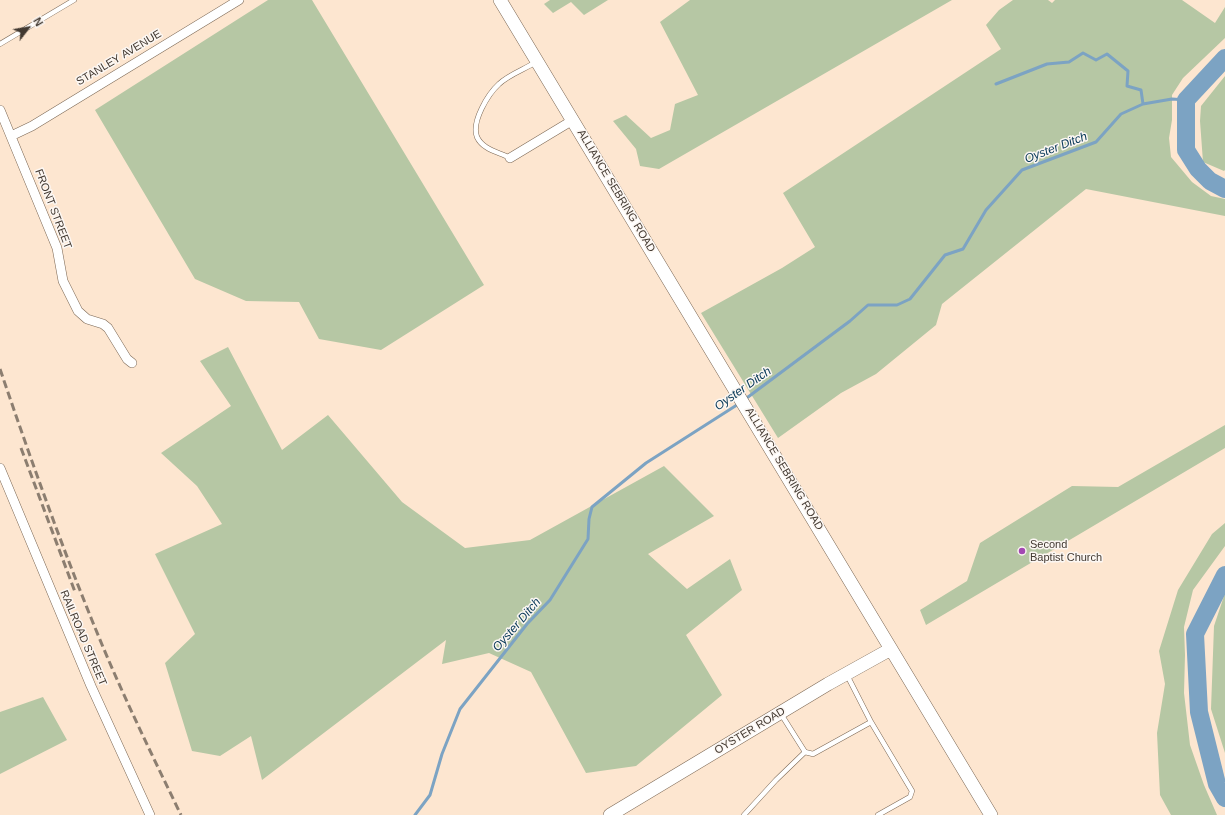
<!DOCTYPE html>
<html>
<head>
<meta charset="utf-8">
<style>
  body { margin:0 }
  #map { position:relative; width:1225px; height:815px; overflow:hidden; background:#fde6d0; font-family:Arial,sans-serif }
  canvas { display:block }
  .north { position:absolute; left:8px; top:8px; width:40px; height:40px; -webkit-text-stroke:3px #fcf7f3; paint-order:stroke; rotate:59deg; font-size:11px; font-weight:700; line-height:16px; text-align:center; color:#423931 }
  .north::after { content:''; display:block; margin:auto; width:14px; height:18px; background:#423931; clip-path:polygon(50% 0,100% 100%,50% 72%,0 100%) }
</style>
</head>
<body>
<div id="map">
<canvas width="1225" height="815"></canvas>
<div class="north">N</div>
</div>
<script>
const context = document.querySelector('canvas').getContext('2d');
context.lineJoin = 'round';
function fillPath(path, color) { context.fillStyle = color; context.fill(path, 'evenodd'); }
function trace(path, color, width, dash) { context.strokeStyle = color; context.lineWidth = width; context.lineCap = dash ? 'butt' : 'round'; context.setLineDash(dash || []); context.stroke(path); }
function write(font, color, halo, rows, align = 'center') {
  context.font = font + ' Arial,sans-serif'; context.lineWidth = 3; context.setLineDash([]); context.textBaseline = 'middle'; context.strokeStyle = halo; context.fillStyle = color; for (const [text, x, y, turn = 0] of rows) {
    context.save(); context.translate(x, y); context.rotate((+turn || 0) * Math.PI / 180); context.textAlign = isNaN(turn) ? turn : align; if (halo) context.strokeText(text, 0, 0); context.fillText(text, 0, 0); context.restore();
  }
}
const green = new Path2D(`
  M268 0H312L484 285 381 350 319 339 299 302 246 301 195 279 95 110Z
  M550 0H608L584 15 571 2 553 13 544 4Z
  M690 0H952L659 169 640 166 636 149 613 121 626 115 651 138 670 130 675 104 698 95 660 22Z
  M1013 0H1048L1052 3 1055 0H1182L1215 23 1225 7V38L1183 78 1172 95V120L1169 138 1171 157 1192 182 1211 196 1225 199V216L1086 189 942 304 936 325 876 374 841 393 778 438 701 313 782 268 815 247 783 193 1001 49 986 25 999 10Z
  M1225 76V170L1224 171 1203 162 1200 121 1201 106Z
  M228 347 282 450 328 415 402 502 465 548 530 540 664 466 714 516 648 554 687 589 730 559 742 590 686 635 722 695 636 766 586 773 531 672 489 653 442 664 446 640 262 780 251 736 220 756 192 751 165 663 195 634 155 554 222 524 197 486 161 453 231 406 200 361Z
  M1225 425V448L926 625 920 610 967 581 980 543 1072 486 1118 487Z
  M1225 523V546L1193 590 1184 627 1185 655 1184 693 1190 745 1204 785 1217 815H1171L1160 795 1157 733 1165 684 1159 651 1178 590 1212 534Z
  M1225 593V753L1211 709 1214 626Z
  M43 697 67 740 0 774V712Z`);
const stream = new Path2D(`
  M996 84 1047 64 1069 62 1083 53 1096 60 1107 54 1128 71 1127 86 1141 90 1143 104
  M744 400 850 321 868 305H897L910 299 945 255 963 249 986 210 1022 170 1096 142 1121 114 1143 104 1172 99 1186 100
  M415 815 430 795 442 754 460 709 527 624 550 600 588 539 589 519 592 507 646 463 740 403`);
const river = new Path2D(`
  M1225 58 1186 100V150L1198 169 1210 181 1225 189
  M1225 575 1195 634 1199 712 1217 784 1225 798`);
const lane = new Path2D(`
  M0 44 74 0
  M510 158C499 152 483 150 477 137 471 122 488 94 499 84 508 75 525 69 536 62
  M781 714 805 752 813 754 871 722 847 675
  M871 722 912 791 910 797 878 815
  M744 815 776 780 805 752`);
const street = new Path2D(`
  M0 110 57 248 63 281 78 311 87 319 103 324 108 328 127 359 132 363
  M11 136 32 126 239 0
  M510 158 573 120
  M0 468 91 686 150 815`);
const secondary = new Path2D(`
  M500 0 991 815
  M610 815 828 684 891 649`);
const rail = new Path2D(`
  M0 369C32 463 65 556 103 647 127 704 154 759 181 815
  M21 448 75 592`);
const markers = [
  [1022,551,4,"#a348b3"]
];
const streetNames = [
  ["STANLEY AVENUE",119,58,-31],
  ["ALLIANCE SEBRING ROAD",616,191,59],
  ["FRONT STREET",53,209,69],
  ["ALLIANCE SEBRING ROAD",784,469,59],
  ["RAILROAD STREET",83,638,67],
  ["OYSTER ROAD",750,731,-31]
];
const poiNames = [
  ["Second",1030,545],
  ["Baptist Church",1030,558]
];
const waterNames = [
  ["Oyster Ditch",1056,148,-21],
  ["Oyster Ditch",743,389,-35],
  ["Oyster Ditch",517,625,-49]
];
fillPath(green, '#b6c7a4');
trace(stream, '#7ca3c3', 3);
trace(river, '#7ca3c3', 18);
trace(lane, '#7c6855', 5.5);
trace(street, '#7c6855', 10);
trace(secondary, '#7c6855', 14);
trace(lane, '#fff', 4.5);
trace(street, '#fff', 9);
trace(secondary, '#fff', 13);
trace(rail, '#8c7e70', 3, [8, 4]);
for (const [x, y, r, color] of markers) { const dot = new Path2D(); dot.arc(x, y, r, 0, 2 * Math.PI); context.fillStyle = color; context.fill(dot); trace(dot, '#fcf7f3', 1.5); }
write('11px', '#423931', '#fcf7f3', streetNames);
write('11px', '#423931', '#fcf7f3', poiNames, 'left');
write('italic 12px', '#053656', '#fcf7f3', waterNames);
</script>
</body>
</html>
